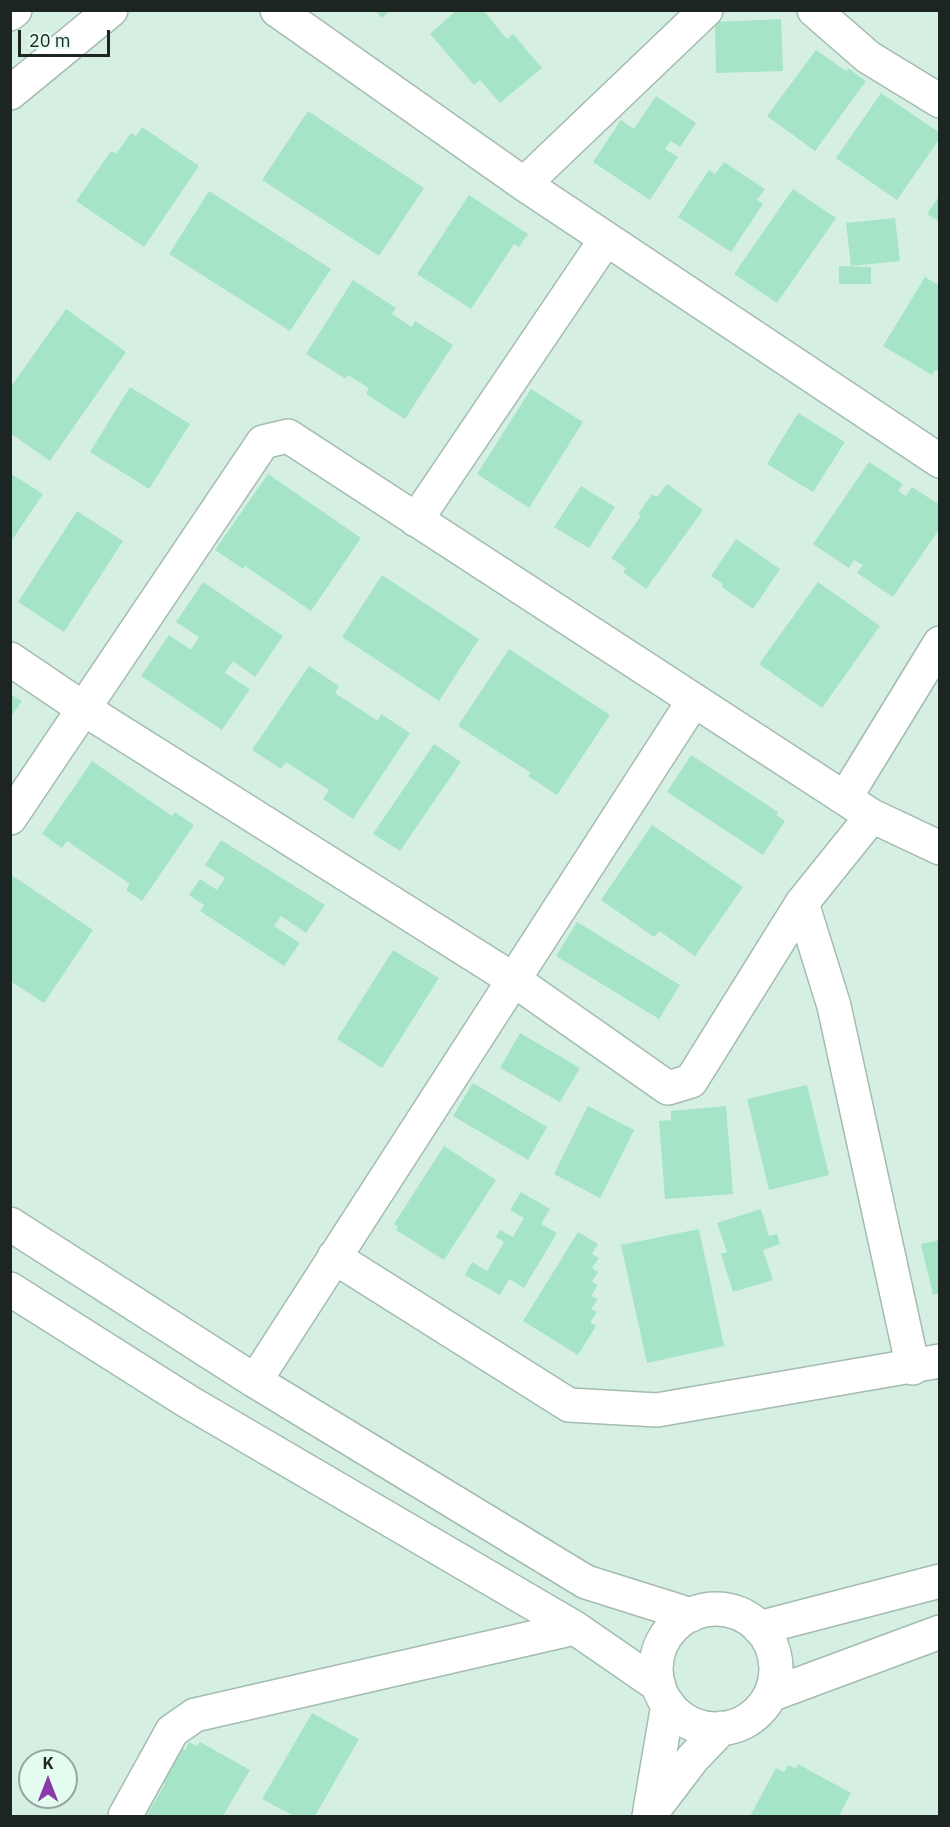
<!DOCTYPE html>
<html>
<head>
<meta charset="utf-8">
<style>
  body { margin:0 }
  #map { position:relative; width:950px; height:1827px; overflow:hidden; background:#d6efe3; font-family:"IBM Plex Sans",sans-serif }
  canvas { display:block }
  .frame { position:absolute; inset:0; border:12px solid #1c2521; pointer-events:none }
  .north { position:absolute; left:18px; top:1749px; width:60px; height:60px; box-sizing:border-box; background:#e4fcf0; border:2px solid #94a69d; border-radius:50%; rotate:0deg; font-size:16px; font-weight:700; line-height:24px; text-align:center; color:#1c2521 }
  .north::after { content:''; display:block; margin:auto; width:21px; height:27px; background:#8939a8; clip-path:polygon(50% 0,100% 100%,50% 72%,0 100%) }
  .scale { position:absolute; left:18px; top:30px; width:92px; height:27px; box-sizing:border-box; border:3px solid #1c2521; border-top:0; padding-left:8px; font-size:18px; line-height:21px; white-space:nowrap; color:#1c2521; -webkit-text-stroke:4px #e4fcf0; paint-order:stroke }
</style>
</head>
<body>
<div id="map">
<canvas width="950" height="1827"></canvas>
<div class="frame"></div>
<div class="north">K</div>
<div class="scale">20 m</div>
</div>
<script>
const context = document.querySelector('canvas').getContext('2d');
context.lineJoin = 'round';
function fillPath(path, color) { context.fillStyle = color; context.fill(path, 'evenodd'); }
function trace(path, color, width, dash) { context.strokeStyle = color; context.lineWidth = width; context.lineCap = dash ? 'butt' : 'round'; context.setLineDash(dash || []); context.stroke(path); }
const building = new Path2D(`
  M375 10H390L382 18Z
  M457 10H483L507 39 513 34 542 68 500 103 480 80 474 85 430 34Z
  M781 19 783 71 716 73 715 22Z
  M816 50 846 71 848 68 866 81 815 151 767 116Z
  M881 93 940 133V138L897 200 836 158Z
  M656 96 696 123 680 147 671 141 665 149 678 157 650 200 593 162 621 120 634 129Z
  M308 111 424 188 379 256 262 180Z
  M142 127 199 166 144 247 76 201 111 151 116 154 131 133 136 136Z
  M724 162 765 189 757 200 763 204 731 252 678 217 709 170 715 174Z
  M793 189 836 218 777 303 734 274Z
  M209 191 331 269 290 331 169 254Z
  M469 195 528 234 519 247 514 244 471 309 417 274Z
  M940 195V222L927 214Z
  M895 218 900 261 851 266 846 223Z
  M839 266 871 267V284H839Z
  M925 277 940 286V372L935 370 932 375 883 346Z
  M353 280 396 308 392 314 412 327 415 321 453 345 405 419 366 394 369 388 348 375 346 379 306 354Z
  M66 309 126 352 50 461 10 433V388Z
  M130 387 190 424 149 489 90 452Z
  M531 389 583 422 529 508 477 474Z
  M798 413 845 442 813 492 767 464Z
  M869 462 903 484 898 491 906 496 912 487 940 505V528L893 597 857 573 863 565 854 560 849 568 813 544Z
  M10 473 43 494 10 543Z
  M268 474 361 538 311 611 245 566 243 569 215 550Z
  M667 484 703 510 646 589 623 572 626 568 611 558 641 516 638 514 652 494 657 497Z
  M581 486 615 507 589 548 554 527Z
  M77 511 123 541 64 632 18 602Z
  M736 539 780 569 753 609 722 587 723 584 711 576Z
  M382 575 479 639 439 701 342 637Z
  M203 582 283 636 255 677 233 661 225 673 250 689 222 730 141 676 169 635 191 650 199 637 176 622Z
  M818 582 880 626 822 708 759 664Z
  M509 649 610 715 557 795 528 776 531 773 458 726Z
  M309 666 339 686 335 693 378 721 381 714 410 733 353 819 323 799 329 790 286 762 281 769 252 750Z
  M10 694 22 701 10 718Z
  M434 744 461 762 400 851 373 834Z
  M691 755 778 812 776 815 785 821 763 855 667 792Z
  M92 761 172 816 175 812 194 825 142 901 126 890 130 884 67 841 62 848 42 834Z
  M652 825 743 887 695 956 659 931 654 937 601 900Z
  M221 840 325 905 306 933 281 916 274 926 300 943 284 966 200 911 204 905 189 895 200 879 217 890 225 878 205 865Z
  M10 874 93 930 44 1003 10 981Z
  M577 922 680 985 659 1019 556 956Z
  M393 950 439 978 382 1068 337 1039Z
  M520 1033 580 1068 560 1102 500 1068Z
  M473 1083 547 1127 528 1160 453 1116Z
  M807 1085 829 1175 769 1190 747 1099Z
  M588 1106 634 1130 600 1198 554 1174Z
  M726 1106 733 1194 665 1199 659 1121 671 1120V1111Z
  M444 1146 496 1180 444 1260 396 1230 398 1227 394 1224Z
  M521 1192 550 1209 541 1224 557 1233 524 1288 509 1279 500 1295 465 1275 472 1262 487 1271 504 1242 496 1237 500 1230 513 1237 524 1218 510 1210Z
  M761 1209 769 1236 777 1234 780 1244 763 1250 773 1280 733 1292 721 1254 727 1252 717 1223Z
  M699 1229 724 1346 647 1363 621 1245Z
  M578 1232 598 1244 592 1254 599 1258 592 1268 598 1272 592 1282 598 1285 591 1296 598 1299 591 1309 597 1312 590 1322 596 1326 578 1355 523 1321Z
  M940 1240V1293L933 1295 921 1244Z
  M312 1713 359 1739 315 1816H294L262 1799Z
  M189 1742 197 1746 200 1742 250 1770 223 1816H146L165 1784 159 1781 178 1746 185 1750Z
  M798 1764 851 1793 839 1816H750L776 1768 784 1772 788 1765 796 1769Z`);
const minor = new Path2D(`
  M277 10 524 184 940 461
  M814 10 868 57 940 101
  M524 184 706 10
  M416 520 606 239
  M10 659 84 709 514 980 668 1088 691 1081 802 903 872 816
  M845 798 940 643
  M10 818 263 442 288 436 872 816 940 848
  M802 903 834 1006 913 1368
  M10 1224 255 1381 586 1582 691 1615
  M334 1257 569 1405 657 1410 940 1361
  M10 1289 187 1401 575 1628 659 1686
  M255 1381 694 700
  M656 1669a60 60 0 1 1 120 0a60 60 0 1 1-120 0Z
  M759 1628 940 1581
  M770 1695 940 1632
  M650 1810 668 1704
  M125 1816 172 1731 195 1715 575 1628
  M649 1816 693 1758 722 1728`);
const secondary = new Path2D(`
  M10 14 15 10
  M10 93 111 10`);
fillPath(building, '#a6e4c8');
trace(minor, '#a4bbb0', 36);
trace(secondary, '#a4bbb0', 36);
trace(minor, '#fff', 33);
trace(secondary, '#fff', 33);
</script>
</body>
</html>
